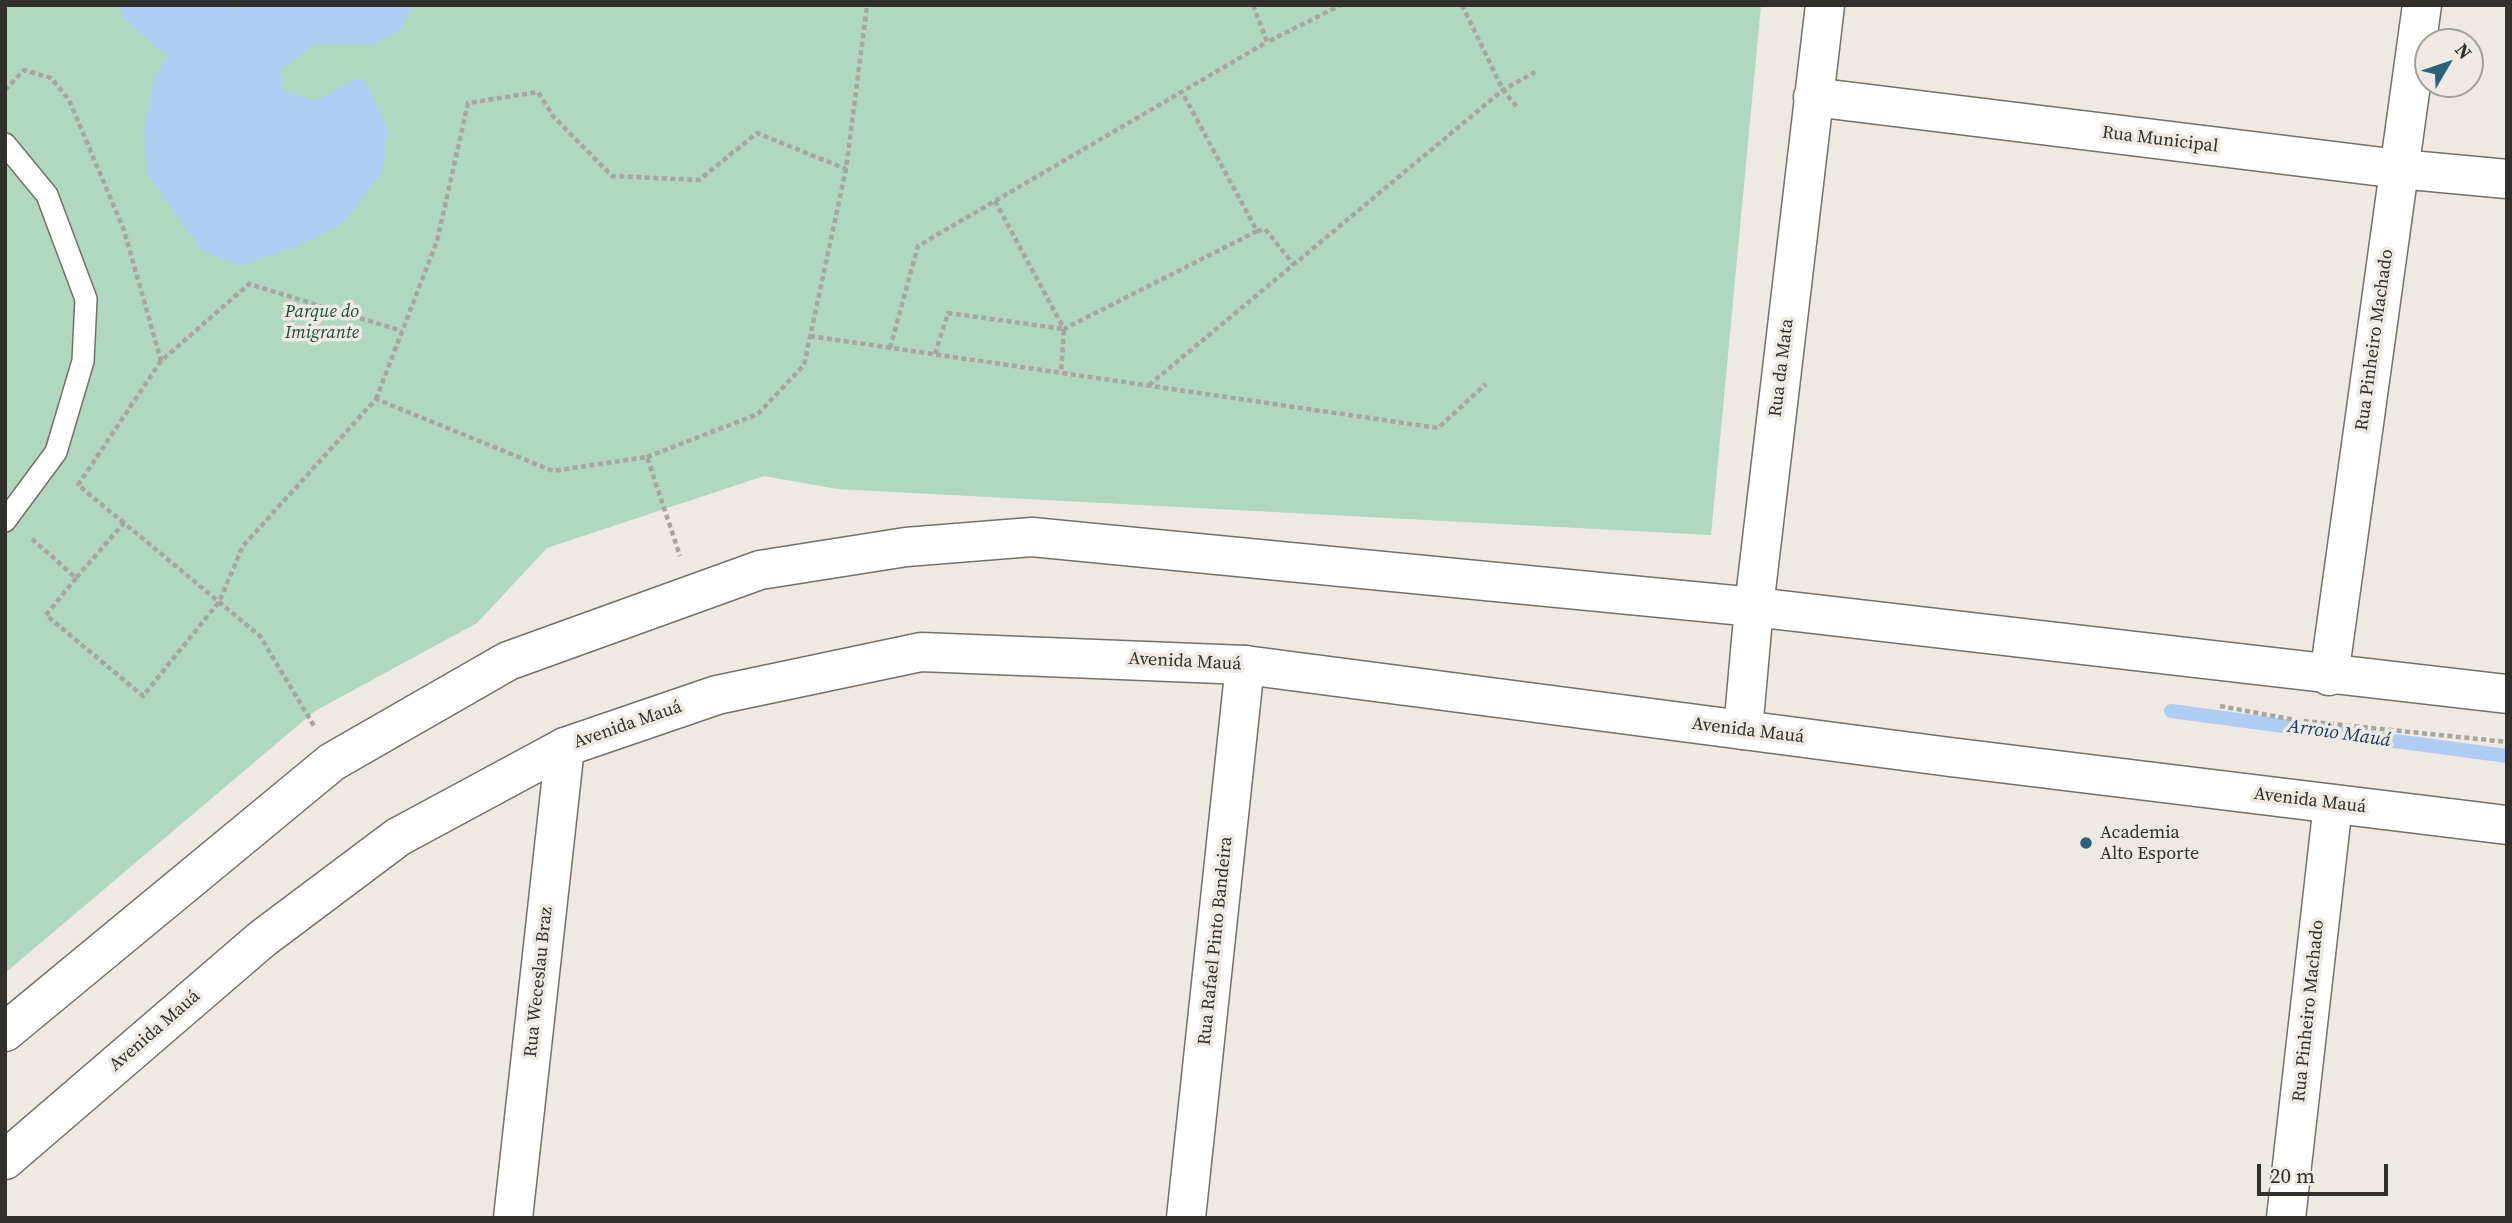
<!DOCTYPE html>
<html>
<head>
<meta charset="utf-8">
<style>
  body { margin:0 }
  #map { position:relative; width:2512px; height:1223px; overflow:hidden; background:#eee9e2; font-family:"Source Serif 4",serif }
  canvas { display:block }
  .frame { position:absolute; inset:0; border:7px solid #32302d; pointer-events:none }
  .north { position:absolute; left:2414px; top:28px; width:70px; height:70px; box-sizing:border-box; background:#eee9e2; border:2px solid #a39f9a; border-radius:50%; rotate:51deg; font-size:19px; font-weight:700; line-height:28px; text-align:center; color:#32302d }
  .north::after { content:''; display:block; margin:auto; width:24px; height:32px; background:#2d617d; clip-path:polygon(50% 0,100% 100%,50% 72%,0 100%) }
  .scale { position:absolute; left:2257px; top:1164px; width:131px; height:32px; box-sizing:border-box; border:4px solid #32302d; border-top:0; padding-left:9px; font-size:21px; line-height:24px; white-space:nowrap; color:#32302d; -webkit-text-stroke:5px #eee9e2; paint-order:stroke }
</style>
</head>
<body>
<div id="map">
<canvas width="2512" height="1223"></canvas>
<div class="frame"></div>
<div class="north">N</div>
<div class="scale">20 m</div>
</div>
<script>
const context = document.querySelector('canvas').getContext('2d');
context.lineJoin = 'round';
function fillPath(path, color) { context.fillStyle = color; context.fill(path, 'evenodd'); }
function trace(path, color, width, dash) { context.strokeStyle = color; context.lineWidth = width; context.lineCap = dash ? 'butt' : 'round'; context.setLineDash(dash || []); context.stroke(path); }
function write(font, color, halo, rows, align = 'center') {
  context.font = font + ' "Source Serif 4",serif'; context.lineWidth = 7; context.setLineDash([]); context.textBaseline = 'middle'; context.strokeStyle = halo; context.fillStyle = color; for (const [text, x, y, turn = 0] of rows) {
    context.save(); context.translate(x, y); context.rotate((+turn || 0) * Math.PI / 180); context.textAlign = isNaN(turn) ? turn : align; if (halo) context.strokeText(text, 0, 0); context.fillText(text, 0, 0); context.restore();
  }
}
const green = new Path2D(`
  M5 5H1761L1711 535 837 489 764 476 547 548 477 623 315 711 5 973Z`);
const water = new Path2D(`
  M118 5H232L238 9 245 5H412L402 29 374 44H315L281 70 282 90 316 101 352 80 365 79 388 130 382 172 342 224 293 248 240 265 202 251 148 175 144 132 154 79 168 56 125 19Z`);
const stream = new Path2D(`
  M2171 711 2507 756`);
const path = new Path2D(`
  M1253 5 1267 42 1341 5
  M1462 5 1503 90 1517 107
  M5 90 24 70 51 78 69 100 124 230 161 361
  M995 201 1064 329 1257 231 1182 92
  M1257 231 1265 229 1294 265
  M810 336 1438 428 1486 384
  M890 348 918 246 1267 42
  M935 354 948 313 1064 329 1061 373
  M1149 385 1503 90 1535 72
  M376 399 437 241 468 103 538 92 553 116 612 176 699 180 757 133 846 169
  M647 457 758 414 804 365 846 169 867 6
  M124 523 78 485 161 361 249 284 402 331
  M32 539 76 578 124 523 260 636 314 726
  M76 578 46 615 143 696 219 602 243 546 376 399 553 471 647 457 680 556
  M2220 706 2295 720 2507 742`);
const service = new Path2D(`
  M5 144 47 195 86 299 83 361 56 452 5 521`);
const minor = new Path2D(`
  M1813 97 2399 169 2507 179
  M2329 676 2422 5
  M1743 730 1754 607 1825 5
  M513 1218 565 747
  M1186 1218 1245 665
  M2286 1218 2333 804`);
const secondary = new Path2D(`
  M5 1032 332 762 508 661 760 570 906 547 1032 537 1754 607 2507 694
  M5 1160 262 939 398 837 565 747 717 695 921 652 1245 665 1950 757 2507 825`);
const markers = [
  [2086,843,7,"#2d617d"]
];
const streetNames = [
  ["Rua Municipal",2160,140,7],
  ["Rua Pinheiro Machado",2375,340,-82],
  ["Rua da Mata",1782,368,-83],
  ["Avenida Mauá",1185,662,3],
  ["Avenida Mauá",628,725,-19],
  ["Avenida Mauá",1748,731,7],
  ["Avenida Mauá",2310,801,7],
  ["Rua Rafael Pinto Bandeira",1216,941,-84],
  ["Rua Weceslau Braz",539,982,-84],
  ["Rua Pinheiro Machado",2309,1011,-84],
  ["Avenida Mauá",155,1031,-41]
];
const parkNames = [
  ["Parque do",322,312],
  ["Imigrante",322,333]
];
const poiNames = [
  ["Academia",2100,833],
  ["Alto Esporte",2100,854]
];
const waterNames = [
  ["Arroio Mauá",2339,734,8]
];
fillPath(green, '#b0d7c0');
fillPath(water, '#afcdf2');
trace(stream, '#afcdf2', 14);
trace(service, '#74706a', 24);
trace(minor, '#74706a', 41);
trace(secondary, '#74706a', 41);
trace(path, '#a8a49f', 4.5, [5, 3.5]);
trace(service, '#fff', 21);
trace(minor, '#fff', 38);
trace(secondary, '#fff', 38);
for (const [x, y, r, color] of markers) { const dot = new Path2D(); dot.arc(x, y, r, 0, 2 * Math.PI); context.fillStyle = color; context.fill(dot); trace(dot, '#eee9e2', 2.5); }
write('18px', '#32302d', '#eee9e2', streetNames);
write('italic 18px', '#1a5136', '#eee9e2', parkNames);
write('18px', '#32302d', '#eee9e2', poiNames, 'left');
write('italic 19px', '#143b69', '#eee9e2', waterNames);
</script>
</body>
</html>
